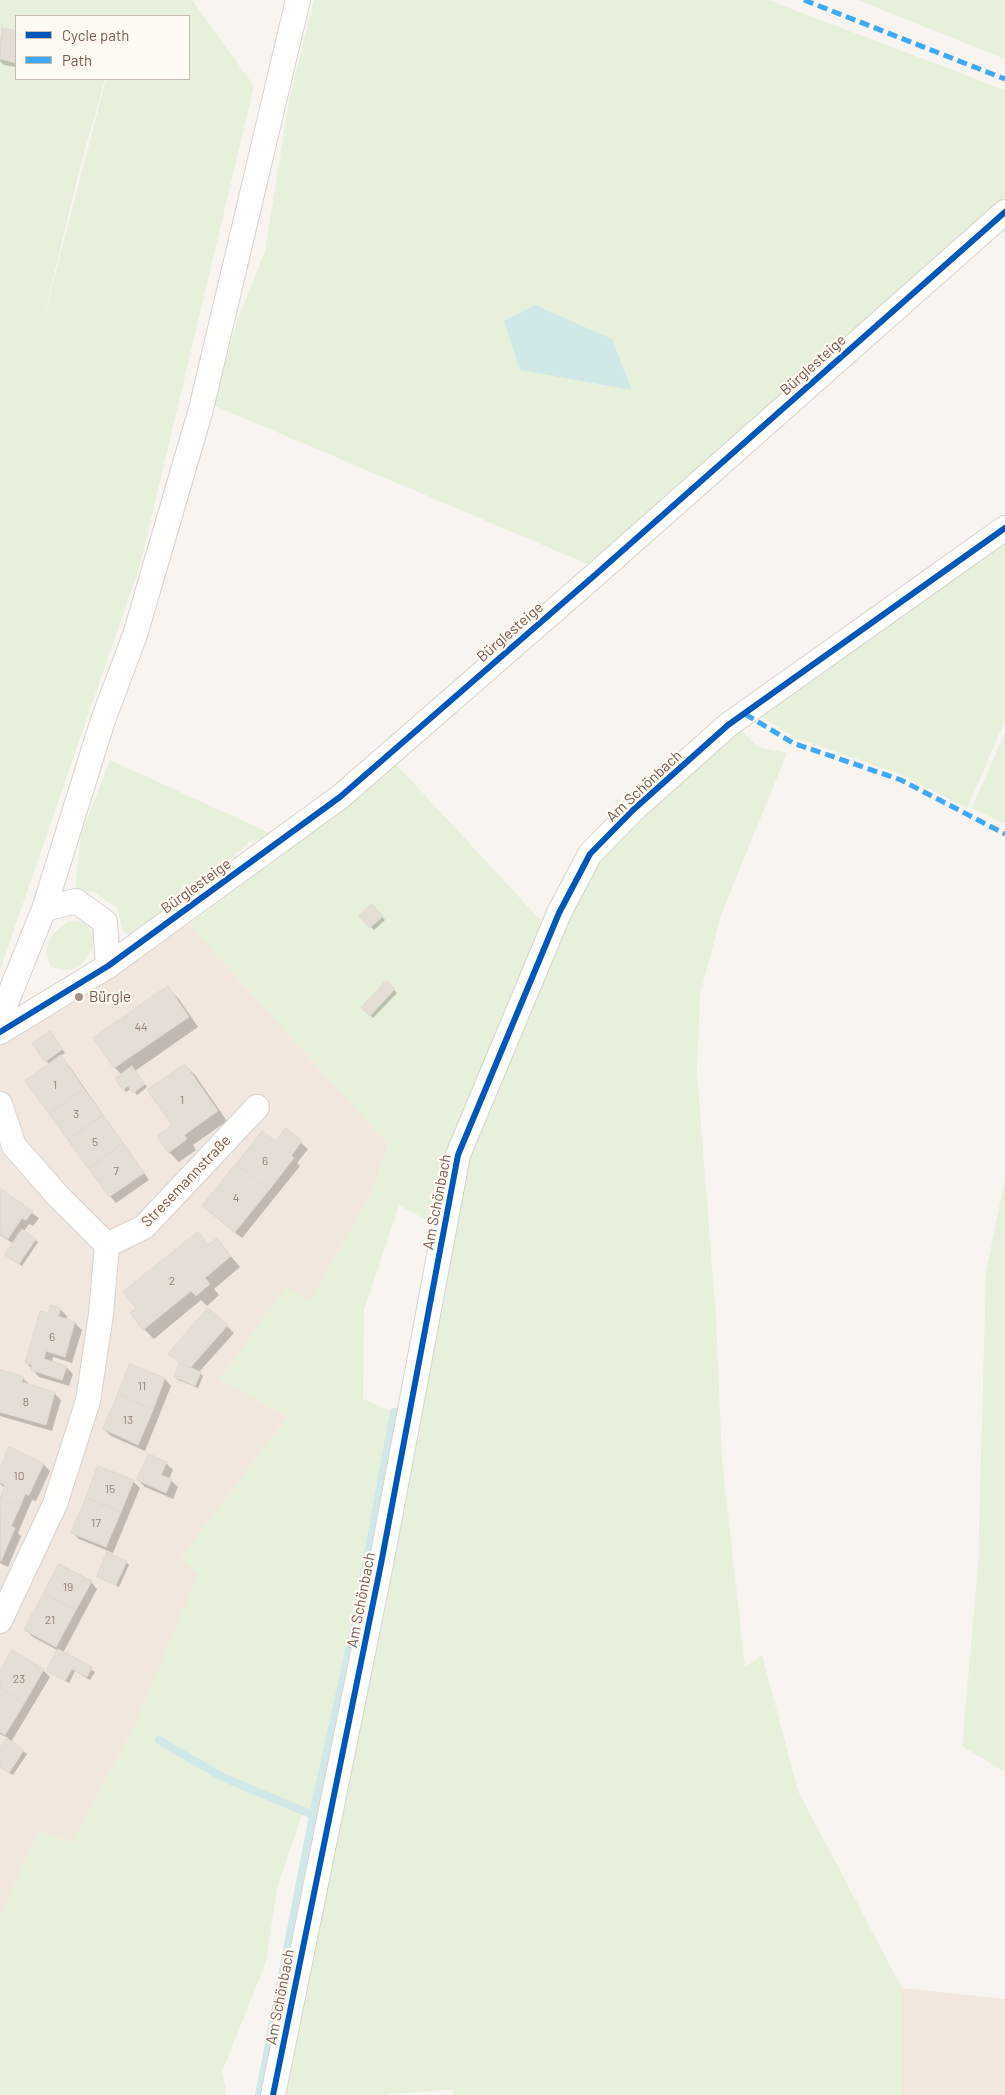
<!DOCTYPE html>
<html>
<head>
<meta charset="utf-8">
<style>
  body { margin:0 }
  #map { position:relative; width:1005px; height:2095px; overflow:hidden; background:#f8f5f0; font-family:Barlow,sans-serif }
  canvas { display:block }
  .legend { position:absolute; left:15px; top:15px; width:175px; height:65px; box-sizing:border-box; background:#fffaf3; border:1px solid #c9bab1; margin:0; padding:6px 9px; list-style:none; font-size:15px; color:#785b4f }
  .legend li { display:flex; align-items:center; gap:10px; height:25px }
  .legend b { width:25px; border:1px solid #c9bab1 }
</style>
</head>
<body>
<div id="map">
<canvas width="1005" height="2095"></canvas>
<ul class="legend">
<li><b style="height:6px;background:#0057b8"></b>Cycle path</li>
<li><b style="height:6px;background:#3fa9f5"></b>Path</li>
</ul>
</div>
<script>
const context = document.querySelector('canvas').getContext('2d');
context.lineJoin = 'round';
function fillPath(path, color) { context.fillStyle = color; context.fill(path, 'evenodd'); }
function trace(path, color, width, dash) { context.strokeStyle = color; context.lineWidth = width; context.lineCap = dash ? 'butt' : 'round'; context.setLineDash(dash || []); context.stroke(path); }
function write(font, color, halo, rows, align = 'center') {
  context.font = font + ' Barlow,sans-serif'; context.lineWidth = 4.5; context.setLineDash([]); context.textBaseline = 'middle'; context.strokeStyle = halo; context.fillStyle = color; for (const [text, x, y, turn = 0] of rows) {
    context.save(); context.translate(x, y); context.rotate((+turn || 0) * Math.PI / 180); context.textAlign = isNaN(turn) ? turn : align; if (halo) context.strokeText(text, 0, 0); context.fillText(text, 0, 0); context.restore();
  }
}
const residential = new Path2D(`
  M189 924 388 1144 372 1193 310 1301 286 1288 220 1379 288 1417 181 1558 199 1574 135 1726 72 1843 39 1832 0 1917V1045Z
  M902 1988 1005 1999V2095H902Z`);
const green = new Path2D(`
  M0 0H192L254 86 140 565 0 970ZM16 16H189V79H106L41 329 79 171 105 79H16Z
  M314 0H768L1005 90V201L590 565 213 405 238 318 265 251 289 101Z
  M857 0H1005V59Z
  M1005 536V721L967 808 900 774 796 738 755 713Z
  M741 729 757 747 787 753 721 915 700 995 697 1073 716 1317 722 1458 745 1667 762 1655 798 1791 902 1988V2095H454L453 2089 382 2095H286L464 1180 482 1120 588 878 631 821Z
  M1005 732V824L972 808Z
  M110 760 274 835 248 843 205 882 133 937 123 931 117 908 94 892 75 891 81 835Z
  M395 763 546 926 437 1226 399 1205 364 1310 363 1399 393 1412 313 1807 303 1812 277 1888 266 1962 222 2072 226 2091 225 2095H0V1917L39 1832 72 1843 135 1726 198 1574 181 1558 288 1417 220 1379 286 1287 310 1301 372 1193 388 1144 189 924 331 819Z
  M69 921 84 922 93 933V948L81 965 73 969 62 970 51 967C41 945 51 933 69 921Z
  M1005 1178V1772L962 1746 978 1566 986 1273Z`);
const water = new Path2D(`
  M535 305 612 339 632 390 520 370 504 321Z`);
const shadow = new Path2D(`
  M3 30 16 32V67L4 65 0 61V43Z
  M372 906 385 920 374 930 361 916Z
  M386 982 397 993 373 1018 363 1008Z
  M168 988 178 998 198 1027 135 1071 147 1087 137 1095 132 1088 126 1092 124 1089 122 1075 115 1068 95 1038Z
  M53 1036 65 1053 60 1056 67 1063 149 1180 116 1203 110 1196 50 1065 34 1044Z
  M185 1065 195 1075 227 1121 193 1145 196 1150 179 1162 169 1152Z
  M286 1130 308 1149 297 1163 300 1166 242 1238 211 1213Z
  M1 1191 39 1218 33 1226 29 1224 24 1231 38 1242 22 1266 9 1258 14 1244 0 1235Z
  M217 1240 240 1267 214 1289 219 1295 207 1306 201 1300 154 1339 144 1329 210 1246Z
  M60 1309 67 1316 66 1320 75 1323 82 1330 72 1363 53 1357 52 1363 66 1367 73 1374 69 1386 39 1377 26 1362Z
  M227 1326 234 1333 199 1372 203 1376 198 1388 178 1380 175 1377 181 1364 177 1360Z
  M131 1365 165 1379 171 1386 145 1451 111 1436 104 1429Z
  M0 1374 23 1378 29 1384 54 1393 61 1400 52 1431 0 1416Z
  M166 1463 173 1470 169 1479 178 1487 173 1499 145 1487 138 1480Z
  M43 1464 50 1471 36 1501 32 1500 18 1533 21 1536 8 1567 0 1563V1498L5 1488 0 1484V1472Z
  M133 1481 140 1488 113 1553 79 1539 73 1533Z
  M126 1562 129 1565 119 1587 98 1576Z
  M91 1582 97 1589 63 1653 95 1672 90 1680 75 1671 69 1683 48 1671 59 1651 33 1637 26 1630Z
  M43 1670 50 1677 11 1742 27 1754 13 1775 0 1767V1750L8 1738 0 1734V1673Z`);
const stream = new Path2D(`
  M159 1740 222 1777 313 1815 259 2095
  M313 1815 358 1609 394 1412`);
const building = new Path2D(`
  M2 28 16 31V63L0 59Z
  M372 904 383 916 370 928 359 916Z
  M386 981 395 989 370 1016 361 1008Z
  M168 986 189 1017 114 1068 93 1038Z
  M50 1031 63 1049 45 1062 32 1044Z
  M61 1055 84 1089 49 1114 25 1081Z
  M185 1064 218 1111 184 1135 187 1139 168 1153 157 1136 172 1125 147 1090Z
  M132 1066 145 1084 133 1093 128 1086 123 1090 115 1079Z
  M84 1089 103 1115 68 1140 49 1114Z
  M103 1115 123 1143 89 1169 68 1140Z
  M286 1128 302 1141 291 1156 294 1158 269 1190 236 1164 262 1131 275 1141Z
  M123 1143 144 1173 109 1197 89 1169Z
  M236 1164 269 1190 235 1232 202 1206Z
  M1 1189 33 1211 26 1220 22 1218 8 1239 0 1234Z
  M22 1229 36 1239 19 1264 5 1255Z
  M198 1232 209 1245 217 1238 231 1256 205 1278 210 1284 196 1296 191 1291 143 1330 130 1313 136 1308 123 1292Z
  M51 1305 61 1308 58 1316 75 1322 65 1357 46 1351 44 1359 67 1366 62 1380 31 1370 32 1365 25 1363 40 1311 48 1313Z
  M208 1308 228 1325 190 1368 180 1363 168 1354Z
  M180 1363 201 1372 195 1386 174 1377Z
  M130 1364 165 1378 153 1410 118 1394Z
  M0 1370 23 1376 22 1382 55 1392 46 1425 0 1412Z
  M118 1394 153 1410 138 1445 103 1429Z
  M9 1447 44 1463 29 1495 25 1494 20 1507 0 1499 5 1485 0 1483V1469Z
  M149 1454 167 1462 161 1475 172 1479 166 1493 137 1480Z
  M98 1466 134 1480 121 1512 86 1498Z
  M86 1498 121 1512 106 1547 71 1533Z
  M0 1499 20 1507 11 1526 15 1528 1 1561Z
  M107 1552 127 1561 116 1585 97 1577Z
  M59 1564 92 1581 76 1610 44 1593Z
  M44 1593 76 1610 56 1647 24 1630Z
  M58 1649 92 1667 87 1677 72 1669 65 1681 46 1671Z
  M12 1650 44 1669 24 1704 0 1687V1671Z
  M0 1687 24 1704 5 1735 0 1732Z
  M7 1738 24 1750 9 1773 0 1767V1748Z`);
const street = new Path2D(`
  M44 909 76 901 105 922 108 966
  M0 1018 44 909 103 720 135 635 201 409 298 0
  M0 1032 108 966 340 797 595 575 1005 212
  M0 1104 14 1146 58 1196 107 1245
  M107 1245 144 1227 257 1107
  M0 1621 55 1504 88 1401 101 1314 107 1245
  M273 2095 381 1564 458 1155 559 913 590 854 633 810 728 725 1005 528`);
const quiet = new Path2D(`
  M804 0 1005 79
  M745 714 793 743 901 780 1005 834`);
const cycleway = new Path2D(`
  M0 1032 108 966 340 797 595 575 1005 212
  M273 2095 381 1564 458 1155 559 913 590 854 633 810 728 725 1005 528`);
const markers = [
  [79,997,5,"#a59187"]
];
const numberNames = [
  ["44",141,1027],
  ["1",55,1085],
  ["1",182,1100],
  ["3",76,1114],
  ["5",95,1142],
  ["6",265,1161],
  ["7",116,1171],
  ["4",236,1198],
  ["2",172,1281],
  ["6",52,1337],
  ["11",142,1386],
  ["8",26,1402],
  ["13",128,1420],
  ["10",19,1476],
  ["15",110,1489],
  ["17",96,1523],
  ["19",68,1587],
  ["21",50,1620],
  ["23",19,1679]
];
const streetNames = [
  ["Bürglesteige",813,365,-42],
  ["Bürglesteige",510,632,-41],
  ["Am Schönbach",644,786,-43],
  ["Bürglesteige",196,886,-36],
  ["Stresemannstraße",186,1181,-46],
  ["Am Schönbach",437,1202,-79],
  ["Am Schönbach",361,1600,-79],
  ["Am Schönbach",280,1997,-79]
];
const poiNames = [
  ["Bürgle",89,997]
];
fillPath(residential, '#f1e7de');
fillPath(green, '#e7f0db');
fillPath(water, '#d1e8e9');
fillPath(shadow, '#0003');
trace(stream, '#d1e8e9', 8);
fillPath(building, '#e5ded7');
trace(building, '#e2d8d2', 1);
trace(street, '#d8d2ce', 26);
trace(street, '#fefefd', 24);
trace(quiet, '#3fa9f5', 5, [10, 5]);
trace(cycleway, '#0057b8', 6);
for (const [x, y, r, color] of markers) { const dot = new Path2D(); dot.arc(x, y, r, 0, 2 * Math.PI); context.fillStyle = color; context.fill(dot); trace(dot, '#fffaf3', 2); }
write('12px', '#957e73', null, numberNames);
write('15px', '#785b4f', '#fffaf3', streetNames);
write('15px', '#785b4f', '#fffaf3', poiNames, 'left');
</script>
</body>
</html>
